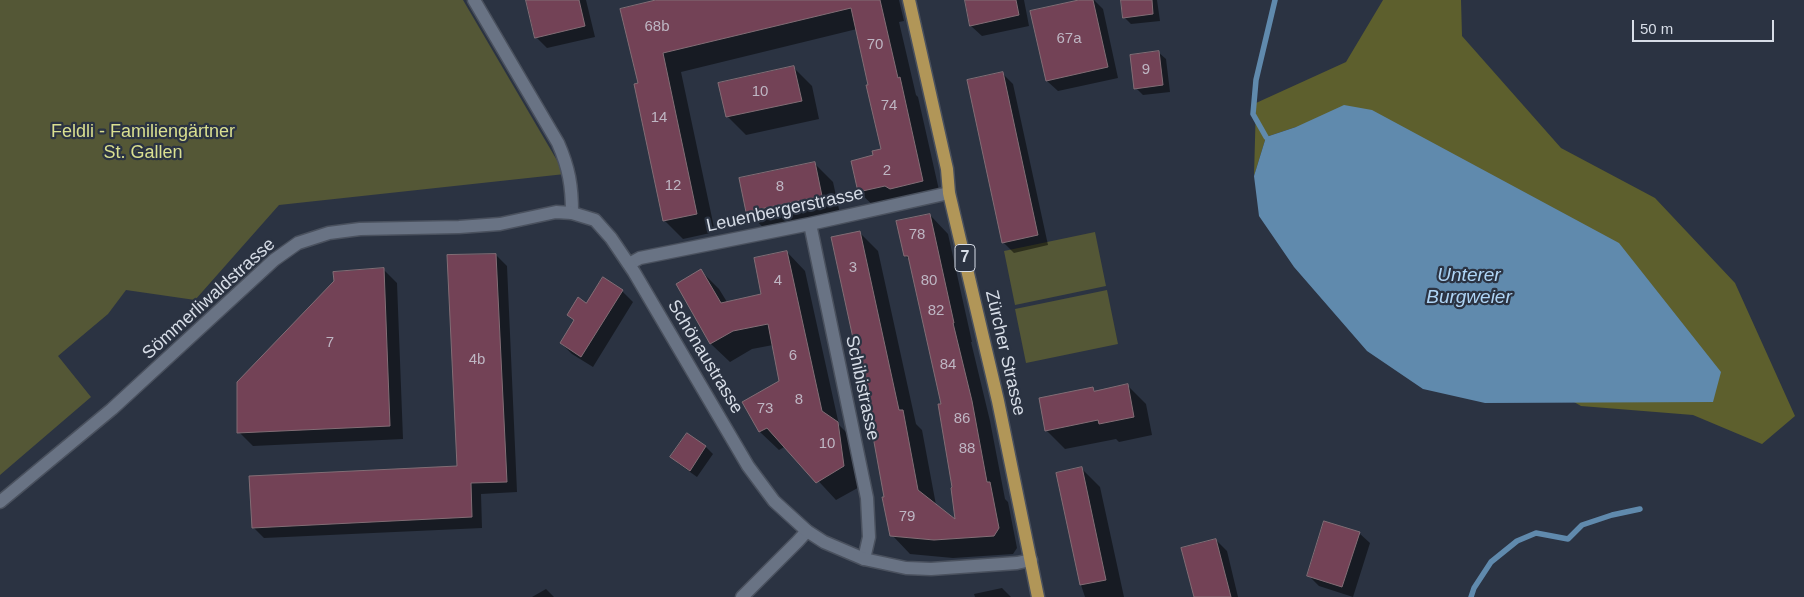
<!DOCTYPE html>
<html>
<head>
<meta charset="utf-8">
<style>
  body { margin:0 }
  #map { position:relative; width:1804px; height:597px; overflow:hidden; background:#2b3342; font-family:Helvetica,sans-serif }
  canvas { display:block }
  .scale { position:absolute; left:1632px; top:20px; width:142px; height:22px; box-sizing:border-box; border:2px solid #d7dde7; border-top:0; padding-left:6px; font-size:15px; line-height:18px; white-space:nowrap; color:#d7dde7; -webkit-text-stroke:4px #2b3342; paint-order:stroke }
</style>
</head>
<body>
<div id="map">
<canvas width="1804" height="597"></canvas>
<div class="scale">50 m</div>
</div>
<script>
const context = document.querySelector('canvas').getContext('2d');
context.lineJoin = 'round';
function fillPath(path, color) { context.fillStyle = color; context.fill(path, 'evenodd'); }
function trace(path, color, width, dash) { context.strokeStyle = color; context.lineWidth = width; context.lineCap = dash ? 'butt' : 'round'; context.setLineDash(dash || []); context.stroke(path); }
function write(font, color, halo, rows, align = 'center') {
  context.font = font + ' Helvetica,sans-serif'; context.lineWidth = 4.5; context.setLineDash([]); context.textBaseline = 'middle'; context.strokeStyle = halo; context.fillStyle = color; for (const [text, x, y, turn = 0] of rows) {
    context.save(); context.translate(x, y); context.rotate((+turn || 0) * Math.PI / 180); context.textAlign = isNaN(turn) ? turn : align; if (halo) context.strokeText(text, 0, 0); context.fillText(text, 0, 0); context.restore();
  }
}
const green = new Path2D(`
  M0 0H463L565 174 279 205 195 300 126 290 108 314 58 356 91 397 0 475Z
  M1095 232 1106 286 1015 305 1004 251Z
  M1107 290 1118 344 1026 363 1015 309Z`);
const forest = new Path2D(`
  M1383 0H1461L1462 36 1561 148 1655 198 1735 283 1795 416 1762 444 1693 415 1581 406 1574 402H1713L1296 127 1266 137 1254 176 1256 103 1346 62Z`);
const water = new Path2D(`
  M1344 105 1372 110 1619 243 1721 372 1713 402 1485 403 1423 389 1367 351 1294 267 1259 216 1254 176 1266 137 1296 127Z`);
const shadow = new Path2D(`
  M527 0H586L595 37 547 48 536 37Z
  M661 0H899L904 21 899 22 916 95 918 97 941 199 878 210 859 192 875 156 882 150 870 86 857 29 681 72 715 232 683 239 664 220 640 84Z
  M966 0H1024L1029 26 982 36 971 26Z
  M1085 0H1094L1103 9 1118 78 1058 91 1047 81Z
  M1122 0H1157L1160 21 1131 24 1124 17Z
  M1158 52 1166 59 1170 92 1143 95 1136 88Z
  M794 68 812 86 819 119 746 135 727 116Z
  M1003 74 1013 84 1048 245 1014 253 1003 242Z
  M814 163 833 182 840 214 766 230 747 212Z
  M930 215 948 234 972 342H971L990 421 1005 499 1008 502 1017 548 1013 554 953 558 910 554 892 535 859 232 878 251 916 424 922 430 936 505 957 522 942 405 910 260 905 256Z
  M787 252 805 271 839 425 856 442 863 485 836 500 786 446 779 450 760 432 744 403 781 381 773 345 752 349 730 362 711 344 677 284 701 271 719 289 727 302 763 295Z
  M496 255 507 266 517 492 481 494 482 528 264 538 253 527 458 467Z
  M383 269 397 283 403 439 253 446 239 432Z
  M603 279 622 291 633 302 593 367 572 354 561 343 575 321 568 315 587 304Z
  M1127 385 1146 404 1152 435 1119 442 1116 439 1065 449 1046 430 1093 389 1096 392Z
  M687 435 706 447 713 454 697 477 679 464 672 457Z
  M1082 469 1100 487 1124 597H1085L1081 585Z
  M1359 533 1370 543 1353 597 1319 586 1308 575Z
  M1216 540 1227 551 1238 597H1195Z
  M1002 588 1011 597H975L974 594Z
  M546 589 554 597H532Z`);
const stream = new Path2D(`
  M1266 137 1253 114 1256 80 1275 0
  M1471 597 1474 588 1491 562 1517 541 1536 533 1568 539 1582 525 1612 515 1640 509`);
const building = new Path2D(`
  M526 0H579L585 26 535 38Z
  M656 0H880L898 78 900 77 923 181 890 189 885 186 858 192 851 161 873 155 872 151 881 149 866 85H868L851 8 663 53 697 214 663 221 634 84 638 83 620 9Z
  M965 0H1016L1019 15 970 26Z
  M1079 0H1093L1108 67 1046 81 1030 11Z
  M1121 0H1152L1153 14 1123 18Z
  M1159 51 1163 85 1134 89 1130 55Z
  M794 66 802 101 726 117 718 83Z
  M1003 72 1038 235 1002 243 967 80Z
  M815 162 822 196 746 212 739 178Z
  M930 214 954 323H953L972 401 987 482H990L999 528 994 536 934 540 890 536 882 497H884L866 398 831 237 860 231 899 410H903L918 490 955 519 951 488 952 487 938 404H941L908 256H904L896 221Z
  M787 251 822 411 838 422 844 466 816 483 767 428 759 432 742 402 779 381 768 324 733 331 710 344 676 284 701 269 721 303 761 294 754 258Z
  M496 254 507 482 471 483 472 517 252 528 249 476 457 466 447 255Z
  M384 268 390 426 237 433V382L334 281 333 272Z
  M603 277 623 290 581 357 560 343 574 320 567 315 578 297 586 303Z
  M1128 384 1134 417 1099 424 1098 420 1045 431 1039 398 1093 387 1094 391Z
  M687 433 706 446 690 471 670 457Z
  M1082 467 1106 580 1080 585 1056 473Z
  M1324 521 1360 532 1342 587 1307 576Z
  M1216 539 1231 597H1194L1181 548Z`);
const street = new Path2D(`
  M474 0 558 143C569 168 572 186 572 213
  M810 224 867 498 869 537 864 559
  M629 264 640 258 810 224 949 193
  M742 597 798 541 807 531`);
const secondary = new Path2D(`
  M0 502 112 409 274 260 298 243 329 233 360 229 459 227 500 224 556 212 572 213 595 220 611 238 634 272 748 466 774 501 807 531 824 542 864 559 906 568 931 569 1017 563 1031 560`);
const primary = new Path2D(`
  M909 0 947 169 949 193 998 401 1038 597`);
const numberNames = [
  ["68b",657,27],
  ["67a",1069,39],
  ["70",875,45],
  ["9",1146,70],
  ["10",760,92],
  ["74",889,106],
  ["14",659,118],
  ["2",887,171],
  ["12",673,186],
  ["8",780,187],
  ["78",917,235],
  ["3",853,268],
  ["4",778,281],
  ["80",929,281],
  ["82",936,311],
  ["7",330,343],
  ["6",793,356],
  ["4b",477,360],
  ["84",948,365],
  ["8",799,400],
  ["73",765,409],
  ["86",962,419],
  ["10",827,444],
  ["88",967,449],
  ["79",907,517]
];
const shields = [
  [965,258,20]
];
const shieldNames = [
  ["7",965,258]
];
const parkNames = [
  ["Feldli - Familiengärtner",143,132],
  ["St. Gallen",143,153]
];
const streetNames = [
  ["Leuenbergerstrasse",785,210,-12],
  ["Sömmerliwaldstrasse",209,299,-42],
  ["Zürcher Strasse",1005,353,77],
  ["Schönaustrasse",705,357,59],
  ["Schibistrasse",862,388,78]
];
const waterNames = [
  ["Unterer",1469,276],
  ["Burgweier",1469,298]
];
fillPath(green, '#545736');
fillPath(forest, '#5d5f2d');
fillPath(water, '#608aad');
fillPath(shadow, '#0007');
trace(stream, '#608aad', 5.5);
fillPath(building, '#734256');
trace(building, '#826d75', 1);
trace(street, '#4a515e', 15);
trace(secondary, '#4a515e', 15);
trace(primary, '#4a515e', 15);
trace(street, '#697384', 12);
trace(secondary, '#697384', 12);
trace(primary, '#b19658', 12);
write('15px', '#beb6c3', null, numberNames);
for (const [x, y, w] of shields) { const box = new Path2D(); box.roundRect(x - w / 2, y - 13.5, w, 27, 4); context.fillStyle = '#2b3342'; context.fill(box); trace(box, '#d7dde7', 1); }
write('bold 16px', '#d7dde7', null, shieldNames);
write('18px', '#dadf90', '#2b3342', parkNames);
write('18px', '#d7dde7', '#2b3342', streetNames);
write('italic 19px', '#afd5f6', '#2b3342', waterNames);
</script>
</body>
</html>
